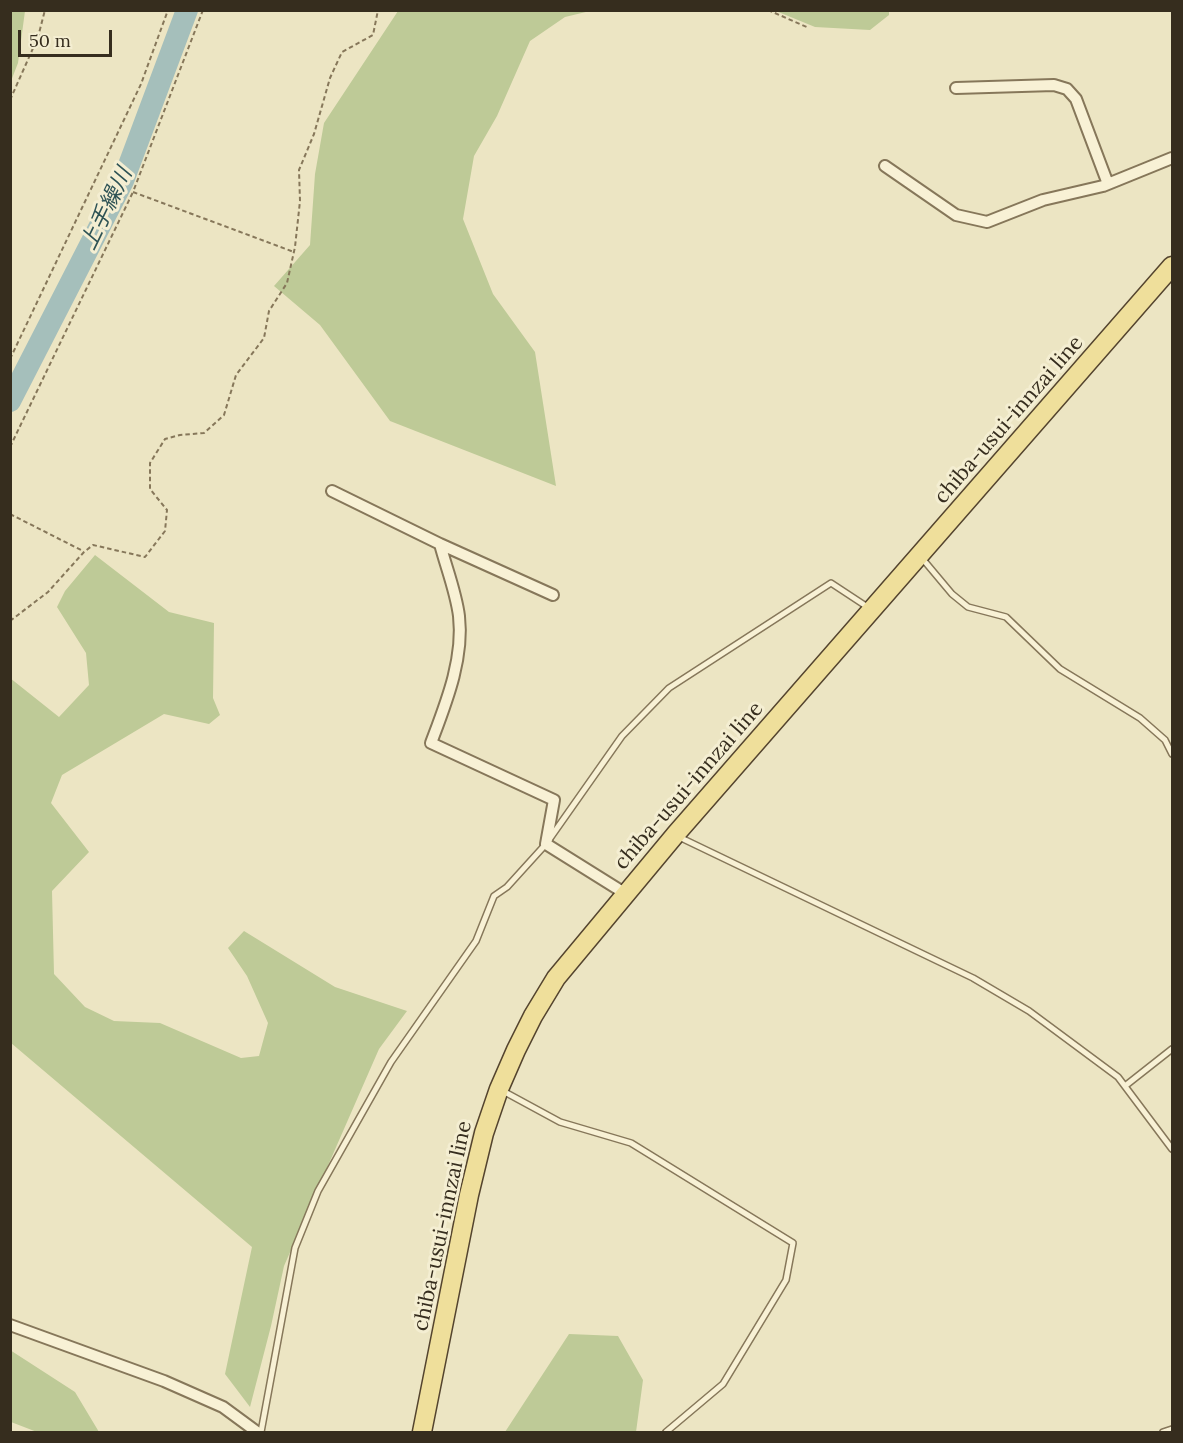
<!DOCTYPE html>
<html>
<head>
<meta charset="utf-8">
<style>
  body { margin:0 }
  #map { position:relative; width:1183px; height:1443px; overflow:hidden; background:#ece5c3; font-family:Lora,serif }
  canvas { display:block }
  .frame { position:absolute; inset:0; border:12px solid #362d1e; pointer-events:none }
  .scale { position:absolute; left:18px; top:30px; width:94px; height:27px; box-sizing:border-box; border:3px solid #362d1e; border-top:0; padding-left:8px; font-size:18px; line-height:21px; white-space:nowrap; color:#362d1e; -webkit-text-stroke:4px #f4eed2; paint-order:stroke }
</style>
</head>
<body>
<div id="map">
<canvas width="1183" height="1443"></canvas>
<div class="frame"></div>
<div class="scale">50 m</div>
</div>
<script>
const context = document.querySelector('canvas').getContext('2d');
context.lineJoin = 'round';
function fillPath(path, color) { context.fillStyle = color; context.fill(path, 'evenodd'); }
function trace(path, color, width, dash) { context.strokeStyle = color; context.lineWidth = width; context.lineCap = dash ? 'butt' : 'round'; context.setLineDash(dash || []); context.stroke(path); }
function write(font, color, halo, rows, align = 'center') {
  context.font = font + ' Lora,"Noto Sans JP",serif'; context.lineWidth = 6; context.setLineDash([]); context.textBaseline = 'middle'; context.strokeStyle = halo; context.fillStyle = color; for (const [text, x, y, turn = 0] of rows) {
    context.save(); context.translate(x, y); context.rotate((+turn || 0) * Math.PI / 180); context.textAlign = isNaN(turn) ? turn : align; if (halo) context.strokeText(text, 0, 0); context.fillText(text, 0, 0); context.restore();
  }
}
const green = new Path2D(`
  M11 10 25 11 18 63 11 81Z
  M398 11H590L565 17 530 41 497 116 474 156 463 219 493 294 535 352 556 486 390 421 320 325 274 286 310 245 315 174 324 123Z
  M889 11V15L870 30 815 27 776 11Z
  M95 555 169 612 214 623 213 698 220 715 209 724 164 714 62 775 51 803 89 852 52 891 54 974 85 1007 114 1021 160 1023 241 1058 259 1056 268 1023 247 976 228 948 244 931 335 987 407 1011 379 1049 284 1266 271 1326 250 1407 225 1374 252 1247 11 1043 10 678 59 717 89 685 86 653 57 607 65 591Z
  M569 1334 618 1336 643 1380 636 1432H505Z
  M10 1350 75 1392 99 1432H37L11 1422Z`);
const river = new Path2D(`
  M10 401 123 181 187 10`);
const path = new Path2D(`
  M203 10 133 192 294 252
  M768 10 809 28
  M10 100 38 37 45 10
  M10 359 141 84 168 10
  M10 447 133 192
  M10 514 83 551
  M10 621 48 592 84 552 93 545 145 557 165 531 167 510 150 489V463L165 439 180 435 204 433 224 415 236 375 264 338 269 311 287 283 295 247 300 201 299 170 314 134 330 78 342 52 373 35 378 10`);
const service = new Path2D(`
  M921 557 952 594 968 607 1006 617 1060 669 1140 718 1165 740 1172 754
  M677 836 973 978 1029 1011 1118 1077 1172 1149
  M1125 1086 1172 1049
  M501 1090 560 1122 631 1143 793 1243 786 1280 723 1384 666 1432
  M261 1432 295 1248 318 1191 391 1062 476 941 494 896 507 887 546 844 622 736 669 688 831 583 869 608
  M1163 1432 1172 1429`);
const minor = new Path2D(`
  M956 88 1054 85 1067 89 1076 99 1108 184
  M885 166 956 215 987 222 1043 200 1103 186 1172 158
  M332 491 440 544 553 595
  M440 544C446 567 456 592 459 616 464 659 446 703 431 743L554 800 546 844 626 894
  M10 1325 164 1381 223 1407 257 1432`);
const primary = new Path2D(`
  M422 1432 469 1195 484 1133 499 1089 516 1050 533 1016 556 978 675 835 1172 266`);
const streetNames = [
  ["chiba-usui-innzai line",1009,420,-49],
  ["chiba-usui-innzai line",689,786,-49],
  ["chiba-usui-innzai line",443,1226,-78]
];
const waterNames = [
  ["上手繰川",107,209,-64]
];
fillPath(green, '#beca97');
trace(river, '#a5bfbb', 22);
trace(service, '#86775a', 8);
trace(minor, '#86775a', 14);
trace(primary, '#54442e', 21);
trace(path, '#86775a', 2, [4.5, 3]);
trace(service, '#f8f1d5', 5);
trace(minor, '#f8f1d5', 10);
trace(primary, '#efdf9b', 18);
write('21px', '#362d1e', '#f4eed2', streetNames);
write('italic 22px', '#2e5355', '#f4eed2', waterNames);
</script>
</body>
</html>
